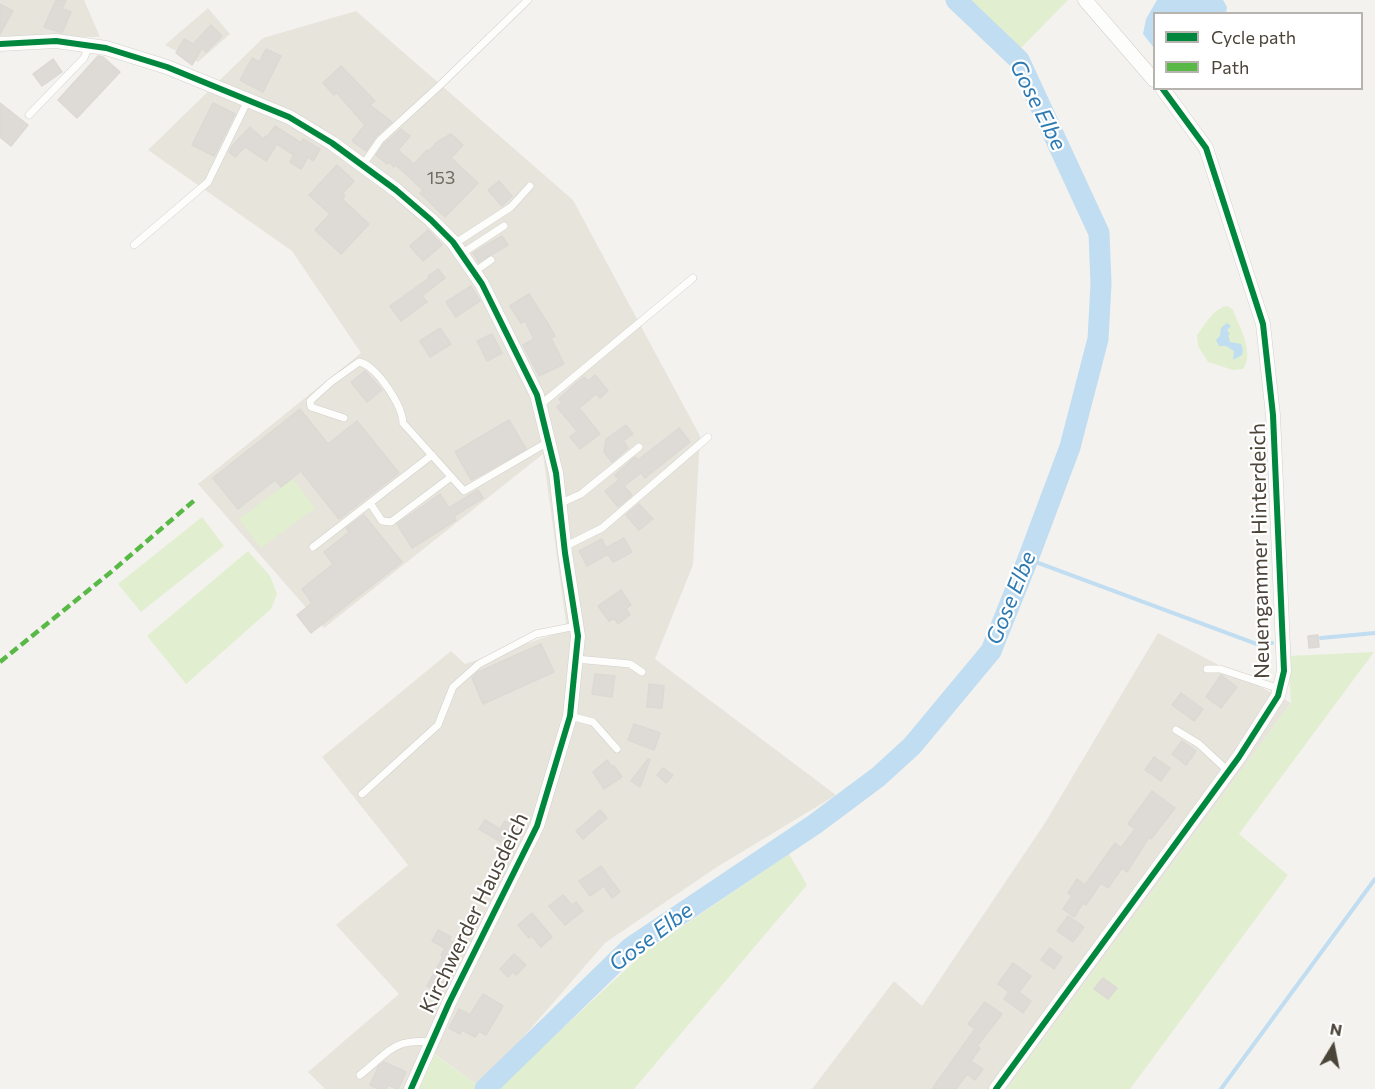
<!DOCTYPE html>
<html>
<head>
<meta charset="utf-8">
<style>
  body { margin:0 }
  #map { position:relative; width:1375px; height:1089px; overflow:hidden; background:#f4f2ee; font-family:Commissioner,sans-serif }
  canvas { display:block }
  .legend { position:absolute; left:1153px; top:12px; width:210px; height:78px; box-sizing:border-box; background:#fff; border:2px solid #b7b4b0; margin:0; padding:8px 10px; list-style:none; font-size:18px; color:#4b4439 }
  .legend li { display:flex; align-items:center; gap:12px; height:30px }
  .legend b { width:30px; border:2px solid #b7b4b0 }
  .north { position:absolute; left:1303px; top:1017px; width:60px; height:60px; -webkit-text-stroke:4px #fff; paint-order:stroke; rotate:10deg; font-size:16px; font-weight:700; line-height:24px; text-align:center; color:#4b4439 }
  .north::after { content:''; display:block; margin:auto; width:21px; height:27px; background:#4b4439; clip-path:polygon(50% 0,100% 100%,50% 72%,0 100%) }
</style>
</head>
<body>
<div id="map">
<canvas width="1375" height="1089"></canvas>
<ul class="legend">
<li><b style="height:8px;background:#00873e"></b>Cycle path</li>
<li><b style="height:8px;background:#58b947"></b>Path</li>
</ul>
<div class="north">N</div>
</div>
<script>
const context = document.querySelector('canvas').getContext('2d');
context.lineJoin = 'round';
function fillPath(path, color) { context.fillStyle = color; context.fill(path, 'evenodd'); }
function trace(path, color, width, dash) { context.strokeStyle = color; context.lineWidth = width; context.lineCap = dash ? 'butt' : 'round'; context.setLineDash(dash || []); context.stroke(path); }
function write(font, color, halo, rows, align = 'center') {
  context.font = font + ' Commissioner,sans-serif'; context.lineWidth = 4.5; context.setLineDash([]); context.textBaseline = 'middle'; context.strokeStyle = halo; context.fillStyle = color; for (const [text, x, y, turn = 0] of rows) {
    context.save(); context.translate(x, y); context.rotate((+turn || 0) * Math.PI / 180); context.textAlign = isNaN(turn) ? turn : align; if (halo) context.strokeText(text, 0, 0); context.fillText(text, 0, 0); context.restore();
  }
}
const residential = new Path2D(`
  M0 0H84L100 37 0 36Z
  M208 8 230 34 198 62 165 45Z
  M356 11 573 200 700 436 693 565 655 659 836 795 717 867 605 943 480 1087 425 1047 406 1089H325L308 1072 399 994 336 925 408 865 322 757 451 651 465 664 567 630 543 454 324 628 198 484 361 353 292 251 148 150 263 38Z
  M1158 633 1291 703 1007 1089H812L894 981 922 1006 1045 823Z`);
const green = new Path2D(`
  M970 0H1068L1019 50Z
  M1228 306 1233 310C1239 327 1255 352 1243 369L1233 370 1208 362 1198 346 1197 335C1205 325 1214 307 1228 306Z
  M293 479 315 508 261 548 239 519Z
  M202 517 224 546 141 612 118 584Z
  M248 551 270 576 277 594 271 609 186 684 147 636Z
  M1374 652 1239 834 1288 875 1130 1089H1007L1291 703 1288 656Z
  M789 854 807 885 634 1089H497L646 951Z
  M435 1054 441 1059 480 1087 478 1089H419Z`);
const water = new Path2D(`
  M1157 0H1223L1227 7 1226 13 1154 14V48L1143 34 1146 19Z
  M1227 323 1231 326 1227 330 1230 334 1228 335 1230 342 1241 344 1243 350 1242 355 1233 360 1234 351 1226 346H1219L1216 340 1220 336 1221 328Z`);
const stream = new Path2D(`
  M1028 559 1257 644 1272 643
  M1321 638 1375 633
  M1221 1089 1375 879`);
const river = new Path2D(`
  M485 1089 630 948 815 824 878 777 912 746 991 651 1028 559 1070 447 1098 339 1101 284 1099 233 1019 60 956 0`);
const building = new Path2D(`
  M56 0H66L62 9 71 12 62 33 44 27Z
  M0 4 13 11 0 34Z
  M211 25 222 36 206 52 202 48 192 65 176 53 184 39 193 44Z
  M266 49 281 56 263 92 240 80 252 58 259 62Z
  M98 56 103 57 120 72 77 118 58 100Z
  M53 59 62 72 42 86 33 74Z
  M341 66 375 101 370 105 392 122 376 136 366 151 352 141 365 125 336 92 334 95 323 83Z
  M0 103 28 125 11 146 0 137Z
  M213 103 235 114 214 156 192 145Z
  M275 126 301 143 303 139 320 149 313 161 308 157 301 169 290 162 294 155 277 144 266 161 245 147 235 157 229 152 232 146 250 127 263 139 265 136 267 137Z
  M401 129 410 136 398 150 414 164 427 150 428 152 437 142 451 134 463 145 451 158 478 183 445 217 420 193 423 190 396 165 394 167 389 162 387 164 376 155 384 144Z
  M337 165 354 181 343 193 345 196 342 199 369 224 341 254 315 230 330 214 309 195Z
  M499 181 512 196 502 206 488 190Z
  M428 230 442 245 423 261 410 246Z
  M502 236 508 245 479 262 473 253Z
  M438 269 445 278 422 296 427 302 401 321 390 306 429 278 428 276Z
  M471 286 480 301 456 317 446 302Z
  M529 294 550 327 555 336 551 338 564 364 539 376 523 345 534 339 525 321 521 323 510 306Z
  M440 328 451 344 430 357 420 341Z
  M492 334 502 353 487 361 477 341Z
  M365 371 382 390 367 402 351 382Z
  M595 375 608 391 600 398 596 394 579 408 600 434 580 449 570 437 577 431 557 407 562 403 559 399 575 384 584 377 588 381Z
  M300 409 328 444 357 421 399 473 339 519 301 471 281 487 275 480 238 509 213 478Z
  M509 420 526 449 471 480 455 452Z
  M626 425 633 434 623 441 628 448 612 462 604 452 606 439Z
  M679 428 690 442 645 478 641 473 624 486 632 495 618 507 605 491 619 480 615 475 635 457 638 460Z
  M478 490 483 498 454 516 456 520 412 548 397 524 440 494 449 508Z
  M639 504 653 519 639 530 626 515Z
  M364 515 402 562 311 633 297 615 312 603 302 589 333 564 324 552 349 532 346 528Z
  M624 538 632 552 613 562 608 554 587 566 579 551 602 539 606 548Z
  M621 590 631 605 626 609 630 615 618 624 614 618 609 621 598 606Z
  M1318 635 1319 647 1309 648 1308 636Z
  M541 644 554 672 483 704 472 678 478 672Z
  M595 674 615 676 612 697 592 694Z
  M1221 675 1237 687 1221 708 1206 697Z
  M649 684 664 686 662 708 647 707Z
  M1181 693 1203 709 1194 721 1172 705Z
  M634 724 660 733 654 750 628 740Z
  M1182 741 1196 751 1186 765 1172 754Z
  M1154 757 1170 768 1161 781 1145 770Z
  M648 759 650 760 640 787 631 781Z
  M607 760 612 767 614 766 622 777 604 789 593 772Z
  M663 768 673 775 666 783 657 775Z
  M1152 791 1175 808 1151 839 1149 837 1127 872 1122 868 1108 888 1101 883 1086 905 1083 903 1074 917 1063 909 1072 896 1068 893 1077 879 1085 885 1115 843 1121 848 1135 829 1128 824Z
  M600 810 607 818 583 839 576 831Z
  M485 820 500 829 505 821 518 828 508 846 479 829Z
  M601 866 620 892 612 898 604 886 590 896 579 881Z
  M563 895 572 905 576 902 583 911 565 925 549 906Z
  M532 913 552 937 541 947 531 935 529 938 518 925Z
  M1068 916 1084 927 1073 942 1057 931Z
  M438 930 451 937 449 940 461 947 446 974 448 975 439 992 427 986 443 956 441 955 445 948 432 941Z
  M1050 948 1062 957 1054 969 1041 960Z
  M514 954 526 965 516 975 513 972 508 977 500 969Z
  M1013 963 1031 976 1019 992 1031 1001 1023 1013 1004 999 1009 992 998 984Z
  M1103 978 1117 988 1108 999 1094 989Z
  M483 994 503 1006 486 1035 479 1031 475 1037 462 1030 460 1034 449 1028 459 1009 470 1015Z
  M985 1002 1002 1014 977 1046 980 1048 971 1061 983 1069 975 1080 967 1074 956 1089H932L975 1029 968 1024Z
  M384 1062 406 1072 398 1089 388 1085 386 1089H378L370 1085 378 1067Z`);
const service = new Path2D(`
  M29 115 84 58 89 46
  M363 165 380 140 437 88 528 0
  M454 244 511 207 530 186
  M134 245 208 182 248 100
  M461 254 504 226
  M474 272 491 260
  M539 406 693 278
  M344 418 311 407 310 401 331 382 359 362C377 366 402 405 403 423L464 491 548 442
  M370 503 382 521 391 522 451 477
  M559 504 581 494 639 447
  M313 547 432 455
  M564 547 602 528 708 437
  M576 659 630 664 642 672
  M1207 669H1220L1280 689
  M570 716 593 722 617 749
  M1176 730 1199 744 1228 771
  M362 794 438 725 453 687 479 664 536 634 576 626
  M360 1075C390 1052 390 1039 432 1042`);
const minor = new Path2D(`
  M1085 0 1154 80
  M0 44 56 41 106 48 167 67 289 117 332 143 396 190 431 220 453 242 482 284 537 395 556 473 565 553 578 636 570 716 537 826 449 1003 411 1089
  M996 1089 1239 757 1278 696 1284 671 1273 415 1263 324 1206 148 1162 88`);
const quiet = new Path2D(`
  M0 662 111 572 197 498`);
const cycleway = new Path2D(`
  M0 44 56 41 106 48 167 67 289 117 332 143 396 190 431 220 453 242 482 284 537 395 556 473 565 553 578 636 570 716 537 826 449 1003 411 1089
  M996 1089 1239 757 1278 696 1284 671 1273 415 1263 324 1206 148 1162 88`);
const numberNames = [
  ["153",441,178]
];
const streetNames = [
  ["Neuengammer Hinterdeich",1260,551,-91],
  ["Kirchwerder Hausdeich",474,913,-64]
];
const waterNames = [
  ["Gose Elbe",1038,105,63],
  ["Gose Elbe",1011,598,-68],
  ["Gose Elbe",651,937,-37]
];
fillPath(residential, '#e7e4dc');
fillPath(green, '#e1eecf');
fillPath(water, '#c0ddf1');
trace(stream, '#c0ddf1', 4);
trace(river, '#c0ddf1', 21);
fillPath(building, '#dedbd6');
trace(building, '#dcd9d4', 1.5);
trace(service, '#d2d0cb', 8);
trace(minor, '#d2d0cb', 15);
trace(service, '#fdfdfc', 7);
trace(minor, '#fdfdfc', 14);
trace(quiet, '#58b947', 4.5, [9, 4.5]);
trace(cycleway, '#00873e', 6);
write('18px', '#706a61', null, numberNames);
write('21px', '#4b4439', '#fff', streetNames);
write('italic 22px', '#2e7ab2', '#fff', waterNames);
</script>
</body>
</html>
